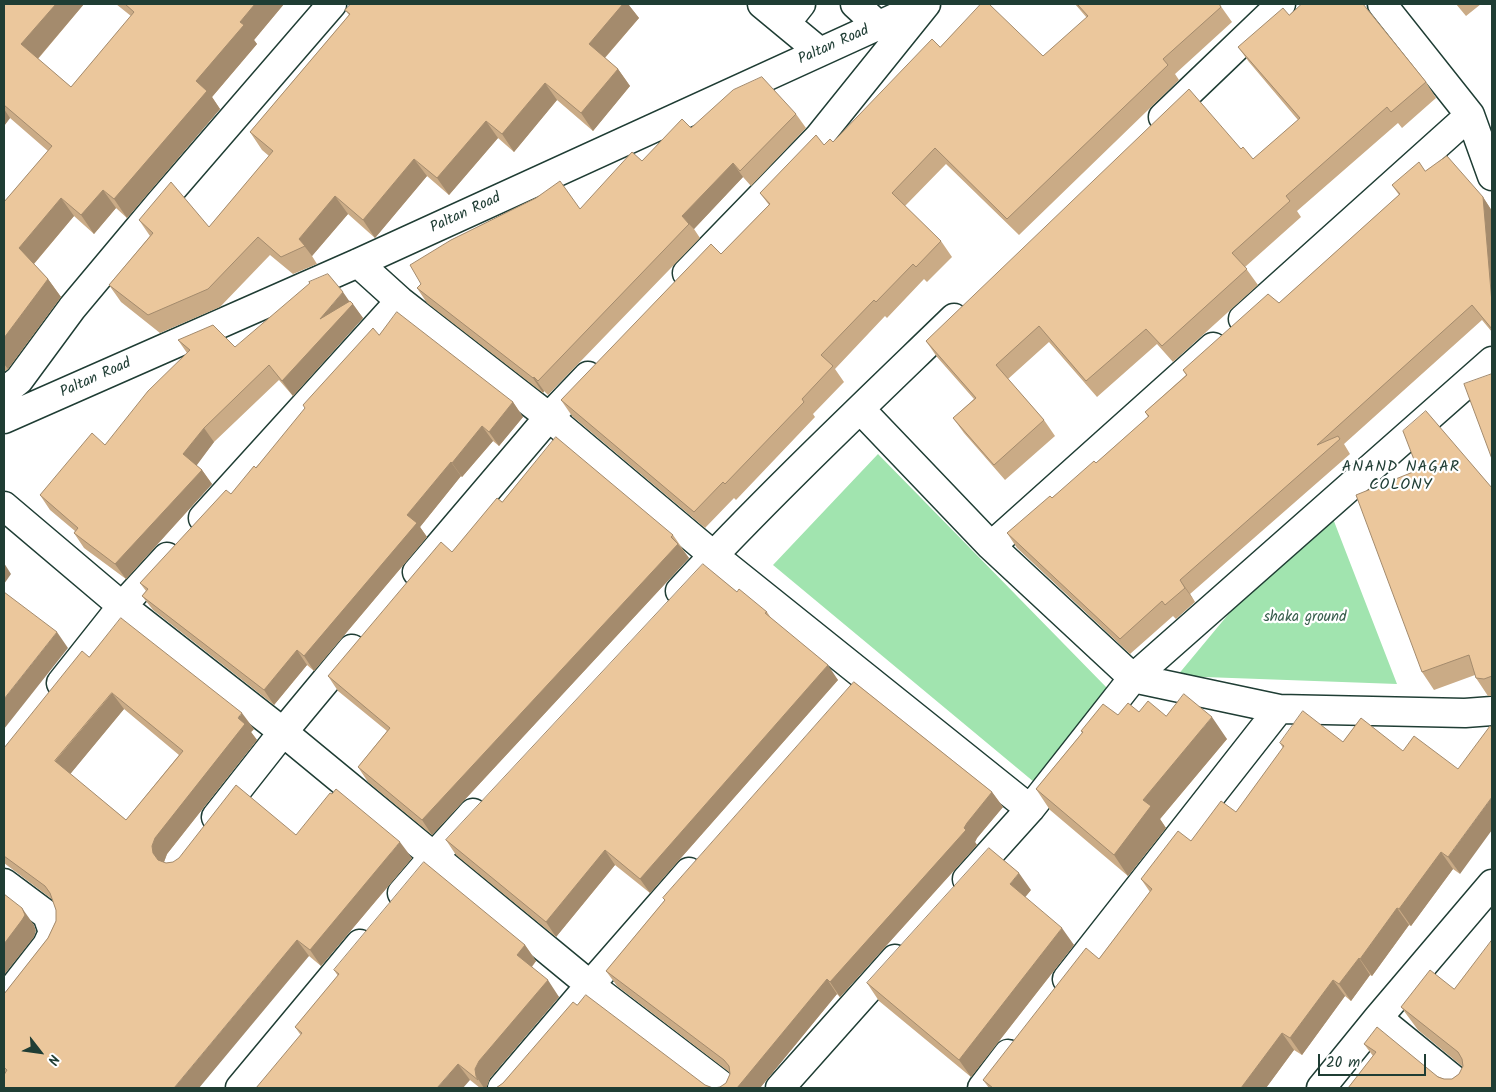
<!DOCTYPE html>
<html>
<head>
<meta charset="utf-8">
<style>
  body { margin:0 }
  #map { position:relative; width:1496px; height:1092px; overflow:hidden; background:#fff; font-family:Kalam,sans-serif }
  canvas { display:block }
  .frame { position:absolute; inset:0; border:5px solid #1f3d34; pointer-events:none }
  .north { position:absolute; left:15px; top:1027px; width:50px; height:50px; -webkit-text-stroke:4px #fff; paint-order:stroke; rotate:120deg; font-size:14px; font-weight:700; line-height:20px; text-align:center; color:#1f3d34 }
  .north::after { content:''; display:block; margin:auto; width:18px; height:22px; background:#1f3d34; clip-path:polygon(50% 0,100% 100%,50% 72%,0 100%) }
  .scale { position:absolute; left:1318px; top:1054px; width:108px; height:22px; box-sizing:border-box; border:2px solid #1f3d34; border-top:0; padding-left:6px; font-size:15px; line-height:18px; white-space:nowrap; color:#1f3d34; -webkit-text-stroke:4px #fff; paint-order:stroke }
</style>
</head>
<body>
<div id="map">
<canvas width="1496" height="1092"></canvas>
<div class="frame"></div>
<div class="north">N</div>
<div class="scale">20 m</div>
</div>
<script>
const context = document.querySelector('canvas').getContext('2d');
context.lineJoin = 'round';
function fillPath(path, color) { context.fillStyle = color; context.fill(path, 'evenodd'); }
function trace(path, color, width, dash) { context.strokeStyle = color; context.lineWidth = width; context.lineCap = dash ? 'butt' : 'round'; context.setLineDash(dash || []); context.stroke(path); }
function write(font, color, halo, rows, align = 'center') {
  context.font = font + ' Kalam,sans-serif'; context.lineWidth = 4.5; context.setLineDash([]); context.textBaseline = 'middle'; context.strokeStyle = halo; context.fillStyle = color; for (const [text, x, y, turn = 0] of rows) {
    context.save(); context.translate(x, y); context.rotate((+turn || 0) * Math.PI / 180); context.textAlign = isNaN(turn) ? turn : align; if (halo) context.strokeText(text, 0, 0); context.fillText(text, 0, 0); context.restore();
  }
}
const green = new Path2D(`
  M878 454 1108 689 1034 782 773 565Z
  M1325 498 1397 684 1177 676Z`);
const minor = new Path2D(`
  M762 4 820 52
  M855 4 879 26
  M1382 4 1470 115 1492 176
  M786 23 801 4
  M1163 117 1281 4
  M358 263 400 301 549 417 713 555 1030 809
  M687 273 819 137 926 4
  M1243 319 1470 115
  M4 392 19 380 72 308 160 203 332 4
  M860 409 991 546 1133 678 1279 709 1465 713 1492 711
  M4 419 358 263 921 6
  M4 506 122 606 283 732 590 985 725 1088
  M203 518 400 301
  M991 546 1213 347
  M417 572 549 417 588 376
  M680 591C767 497 861 408 954 318
  M61 683 122 606 167 557
  M216 817 283 732 352 649
  M967 879 1030 809 1133 678 1492 361
  M4 883 47 915 53 932 47 945 4 1000
  M402 893 433 857 473 813
  M1067 979 1279 709
  M1378 1018 1464 1088
  M240 1088 360 944
  M502 1088 590 985 689 872
  M780 1088 895 959
  M982 1088 1008 1054
  M1321 1088 1378 1018 1492 884`);
const wall = new Path2D(`
  M4 4H84L38 59 71 87 131 16 116 4H284L254 40 257 44 212 97 220 109 127 218 116 208 94 234 74 216 34 264 48 279 61 297 8 369 4 372V202L48 151 10 118 4 126Z
  M351 4H628L639 18 605 58 618 69 630 86 593 131 557 100 514 152 498 138 449 195 427 176 375 238 348 214 312 256 317 264 293 274 270 255 220 307 160 333 121 302 109 285 150 236 139 220 209 227 269 156 262 150 250 132 349 15 345 10Z
  M1075 4H1222L1220 5 1232 22 1175 74 1179 80 1019 235 946 164 905 206 941 241 952 257 927 282 924 279 887 318 885 316 835 369 844 382 813 414 815 417 736 500 734 498 705 528 572 416 561 400 721 254 769 205 760 193 824 145 833 142 940 47 1043 56 1087 18Z
  M1456 4H1481L1466 16Z
  M1369 11 1426 82 1436 98 1402 128 1398 123 1297 211 1301 217 1245 267 1258 285 1173 362 1157 344 1097 397 1049 342 1008 379 1044 420 1055 436 1005 480 964 433 953 418 974 399 937 357 926 341 1241 149 1253 159 1298 120 1249 62 1238 47 1289 15Z
  M796 114 806 128 751 186 743 177 694 229 700 238 548 395 544 391 543 393 427 303 417 288 580 209 642 161 691 128Z
  M1425 171 1483 197 1492 211V332L1482 320 1344 444 1350 454 1190 594 1195 602 1176 619 1173 616 1130 654 1017 548 1007 533 1096 463 1148 417 1145 412 1186 375 1183 370 1279 303 1399 195 1392 185Z
  M350 301 363 318 293 396 279 380 214 442 196 465 202 470 212 484 126 579 84 548 74 533 75 531 50 510 40 495 105 445 187 353 178 340 235 347Z
  M379 335 513 402 523 417 499 446 493 441 462 477 461 476 420 527 427 537 314 671 307 665 274 705 153 610 142 596 146 591 140 583 231 494Z
  M1418 470 1492 488V696H1488L1476 678 1475 675 1434 690 1422 672Z
  M502 502 673 535 689 558 432 835 368 782 358 767 387 731 338 691 328 676Z
  M737 592 767 612 771 618 838 680 650 893 615 865 556 937 456 855 446 840Z
  M89 657 254 729 251 732 257 740 167 854 164 862 166 863 173 862 296 835 412 858 321 966 309 956 4 1074V994L48 938 56 921V910L53 900 4 863V748ZM124 709 179 755 126 820 70 774Z
  M854 682 992 792 1003 807 977 838 975 842 977 845 840 997 837 994 760 1088H714L720 1087 726 1083 730 1074 729 1072 617 986 606 971 665 900 663 898Z
  M1139 712 1166 716 1227 739 1160 819 1166 828 1128 876 1050 810 1036 789 1082 733 1081 731 1118 715Z
  M1361 718 1460 874 1453 869 1411 926 1409 925 1372 976 1370 975 1351 1001 1345 996 1302 1055 1294 1050 1266 1088H989L983 1080 1099 959 1150 892 1141 879 1191 841 1236 812 1283 748 1280 743 1343 742Z
  M1031 890 1025 897 1074 945 971 1077 879 1001 867 983Z
  M525 945 536 961 532 967 559 997 490 1078 487 1086V1087L489 1088H496L503 1083 577 1005 705 1085 713 1088H480L470 1080 300 1034 295 1027 338 976 334 970Z
  M1454 989 1492 1088H1348L1373 1056 1364 1044 1444 1079H1452L1459 1074 1463 1067 1418 1030 1401 1007Z`);
const shadedWall = new Path2D(`
  M56 4H84L34 63 21 44Z
  M255 4H284L254 40 257 44 212 97 220 109 127 218 114 199 196 81 240 22Z
  M622 4H628L639 18 601 62 589 44Z
  M618 69 630 86 593 131 581 113Z
  M545 83 557 100 514 152 502 134Z
  M4 109 10 118 4 126Z
  M486 121 498 138 449 195 437 178Z
  M414 159 427 176 375 238 363 220Z
  M733 163 743 177 694 229 689 224 682 216Z
  M103 190 116 208 94 234 81 215Z
  M335 196 348 214 312 256 299 239Z
  M1483 197 1492 211V303Z
  M61 198 74 216 32 266 19 248Z
  M48 279 61 297 8 369 4 364V338Z
  M343 292 352 305 353 304 363 318 293 396 282 381 320 319Z
  M534 377 544 391 543 393 533 378Z
  M513 402 523 417 499 446 489 432Z
  M482 426 493 441 462 477 452 463Z
  M204 428 214 442 194 469 183 454Z
  M451 462 461 476 420 527 427 537 314 671 304 656 407 515Z
  M202 470 212 484 126 579 115 564Z
  M678 544 689 558 432 835 422 820Z
  M4 563 11 574 4 584Z
  M1180 580 1190 594 1195 602 1185 588Z
  M57 632 68 648 4 729V699Z
  M297 650 307 665 274 705 264 690Z
  M828 665 838 680 650 893 640 879Z
  M112 693 124 709 67 778 55 761Z
  M242 713 254 729 251 732 257 740 167 854 164 862V869L153 853 152 846 155 838Z
  M1212 717 1227 739 1160 819 1166 828 1128 876 1114 855 1143 800Z
  M992 792 1003 807 977 838 975 842 977 845 840 997 830 982 964 828 967 823Z
  M1492 797V830L1460 874 1448 857Z
  M400 842 412 858 321 966 310 950Z
  M605 850 615 865 556 937 546 922Z
  M1441 852 1453 869 1411 926 1399 909Z
  M1019 873 1031 890 1022 901 1010 884Z
  M22 908 34 925 36 931 34 937 4 975V944Z
  M1397 908 1409 925 1372 976 1360 959Z
  M1062 928 1074 945 971 1077 959 1060Z
  M297 940 309 956 199 1088H174Z
  M525 945 536 961 528 971 517 955Z
  M1359 958 1370 975 1351 1001 1339 984Z
  M827 979 837 994 760 1088H737Z
  M548 980 559 997 490 1078 487 1086V1088H484L476 1076 475 1069 479 1061Z
  M1333 980 1345 996 1302 1055 1290 1038Z
  M1282 1033 1294 1050 1266 1088H1241Z
  M458 1064 470 1080 463 1088H437Z`);
const building = new Path2D(`
  M4 4H56L21 44 71 87 134 12 125 4H255L240 22 244 25 196 81 207 91 114 199 103 190 81 215 61 198 19 248 48 279 4 338V202L52 146 4 105Z
  M351 4H623L589 44 618 69 581 113 545 83 502 134 486 121 437 178 414 159 363 220 335 196 299 239 305 246 281 257 258 237 208 289 148 315 109 285 153 233 139 220 171 182 209 227 273 151 250 132 350 14 345 10Z
  M981 4H989L1043 56 1088 16 1077 4H1219L1221 7 1163 59 1168 65 1007 219 935 148 892 193 941 241 916 267 913 264 876 302 874 300 821 355 833 366 802 399 804 402 725 484 723 482 694 512 561 400 711 244 721 254 770 204 760 193 816 135 824 145 830 139 833 142 932 39 940 47Z
  M1302 4H1363L1426 82 1391 112 1387 107 1286 196 1290 201 1232 253 1247 269 1162 346 1146 329 1086 381 1039 326 996 365 1044 420 994 465 953 418 976 398 926 341 1189 89 1241 149 1243 147 1253 159 1300 118 1238 47 1283 8 1289 15Z
  M762 77 796 114 740 171 733 163 682 216 689 224 538 381 534 377 533 378 417 288 421 284 410 265 451 240 536 198 560 181 580 209 632 152 642 161 682 119 691 128 733 90Z
  M1447 156 1483 197 1492 303V329L1472 305 1317 445 1338 436 1340 439 1180 580 1185 588 1165 605 1162 601 1120 639 1007 533 1050 496 1052 498 1094 461 1096 463 1149 416 1145 412 1187 375 1183 370 1268 294 1279 303 1400 194 1392 185 1419 162 1425 171Z
  M328 274 343 292 320 319 350 301 353 304 282 381 269 365 204 428 183 454 202 470 115 564 74 533 78 528 40 495 92 433 105 445 148 391 190 350 178 340 213 325 235 347 310 283 309 282Z
  M397 312 513 402 489 432 482 426 452 463 451 462 407 515 417 523 304 656 297 650 264 690 142 596 148 589 140 583 226 490 231 494 254 466 256 468 305 408 303 405 373 328 379 335Z
  M1492 374V459L1464 384Z
  M1426 411 1492 488V676L1484 679 1476 678 1469 655 1422 672 1356 495 1418 470 1403 431Z
  M556 437 673 535 671 537 678 544 422 820 358 767 390 728 328 676 441 542 452 552 497 498 502 502Z
  M703 564 737 592 739 589 767 612 765 613 828 665 640 879 605 850 546 922 446 840Z
  M4 592 57 632 4 699Z
  M121 618 242 713 238 718 245 724 155 838 152 846 153 853 158 860 166 863 173 862 179 858 236 785 296 835 330 793 332 794 336 789 400 842 310 950 297 940 174 1088H4V1075L7 1070 4 1067V994L48 938 56 921V910L50 893 45 886 4 856V748L82 651 89 657ZM112 693 183 751 126 820 55 761Z
  M854 682 992 792 967 823 964 828 966 830 830 982 827 979 737 1088H714L720 1087 726 1083 730 1074 729 1066 724 1060 606 971 665 900 663 898Z
  M1184 694 1212 717 1143 800 1151 806 1114 855 1036 789 1083 732 1081 731 1103 704 1118 715 1128 703 1139 712 1148 701 1166 716Z
  M1303 711 1343 742 1361 718 1403 751 1414 736 1458 769 1490 726 1492 728V797L1448 857 1441 852 1399 909 1397 908 1360 959 1359 958 1339 984 1333 980 1290 1038 1282 1033 1241 1088H993L983 1080 1086 948 1099 959 1152 889 1141 879 1178 831 1191 841 1221 801 1236 812 1284 746 1280 743Z
  M989 848 1019 873 1010 884 1062 928 959 1060 867 983Z
  M424 862 525 945 517 955 548 980 479 1061 475 1069 476 1076 478 1080 458 1064 437 1088H256L302 1033 295 1027 339 974 334 970Z
  M4 894 22 908 25 915 22 920 4 944Z
  M1492 940V1088H1348L1376 1052 1364 1044 1377 1027 1438 1077 1444 1079H1452L1459 1074 1463 1066 1462 1059 1458 1052 1401 1007 1430 970 1454 989Z
  M586 995 705 1085 713 1088H487L486 1087 489 1088H496L503 1083 573 1002 577 1005Z`);
const streetNames = [
  ["Paltan Road",834,46,-24],
  ["Paltan Road",466,214,-25],
  ["Paltan Road",96,379,-24]
];
const parkNames = [
  ["shaka ground",1305,618]
];
const neighbourhoodNames = [
  ["ANAND NAGAR",1401,468],
  ["COLONY",1401,486]
];
fillPath(green, '#a1e4af');
trace(minor, '#1f3d34', 31);
trace(minor, '#fff', 28);
fillPath(wall, '#caab86');
fillPath(shadedWall, '#a48b6d');
fillPath(building, '#ebc79c');
trace(building, '#a48b6d', 1);
write('15px', '#1f3d34', '#fff', streetNames);
write('15px', '#395e4d', '#fff', parkNames);
context.letterSpacing = '1px';
write('16px', '#1f3d34', '#fff', neighbourhoodNames);
context.letterSpacing = '0px';
</script>
</body>
</html>
